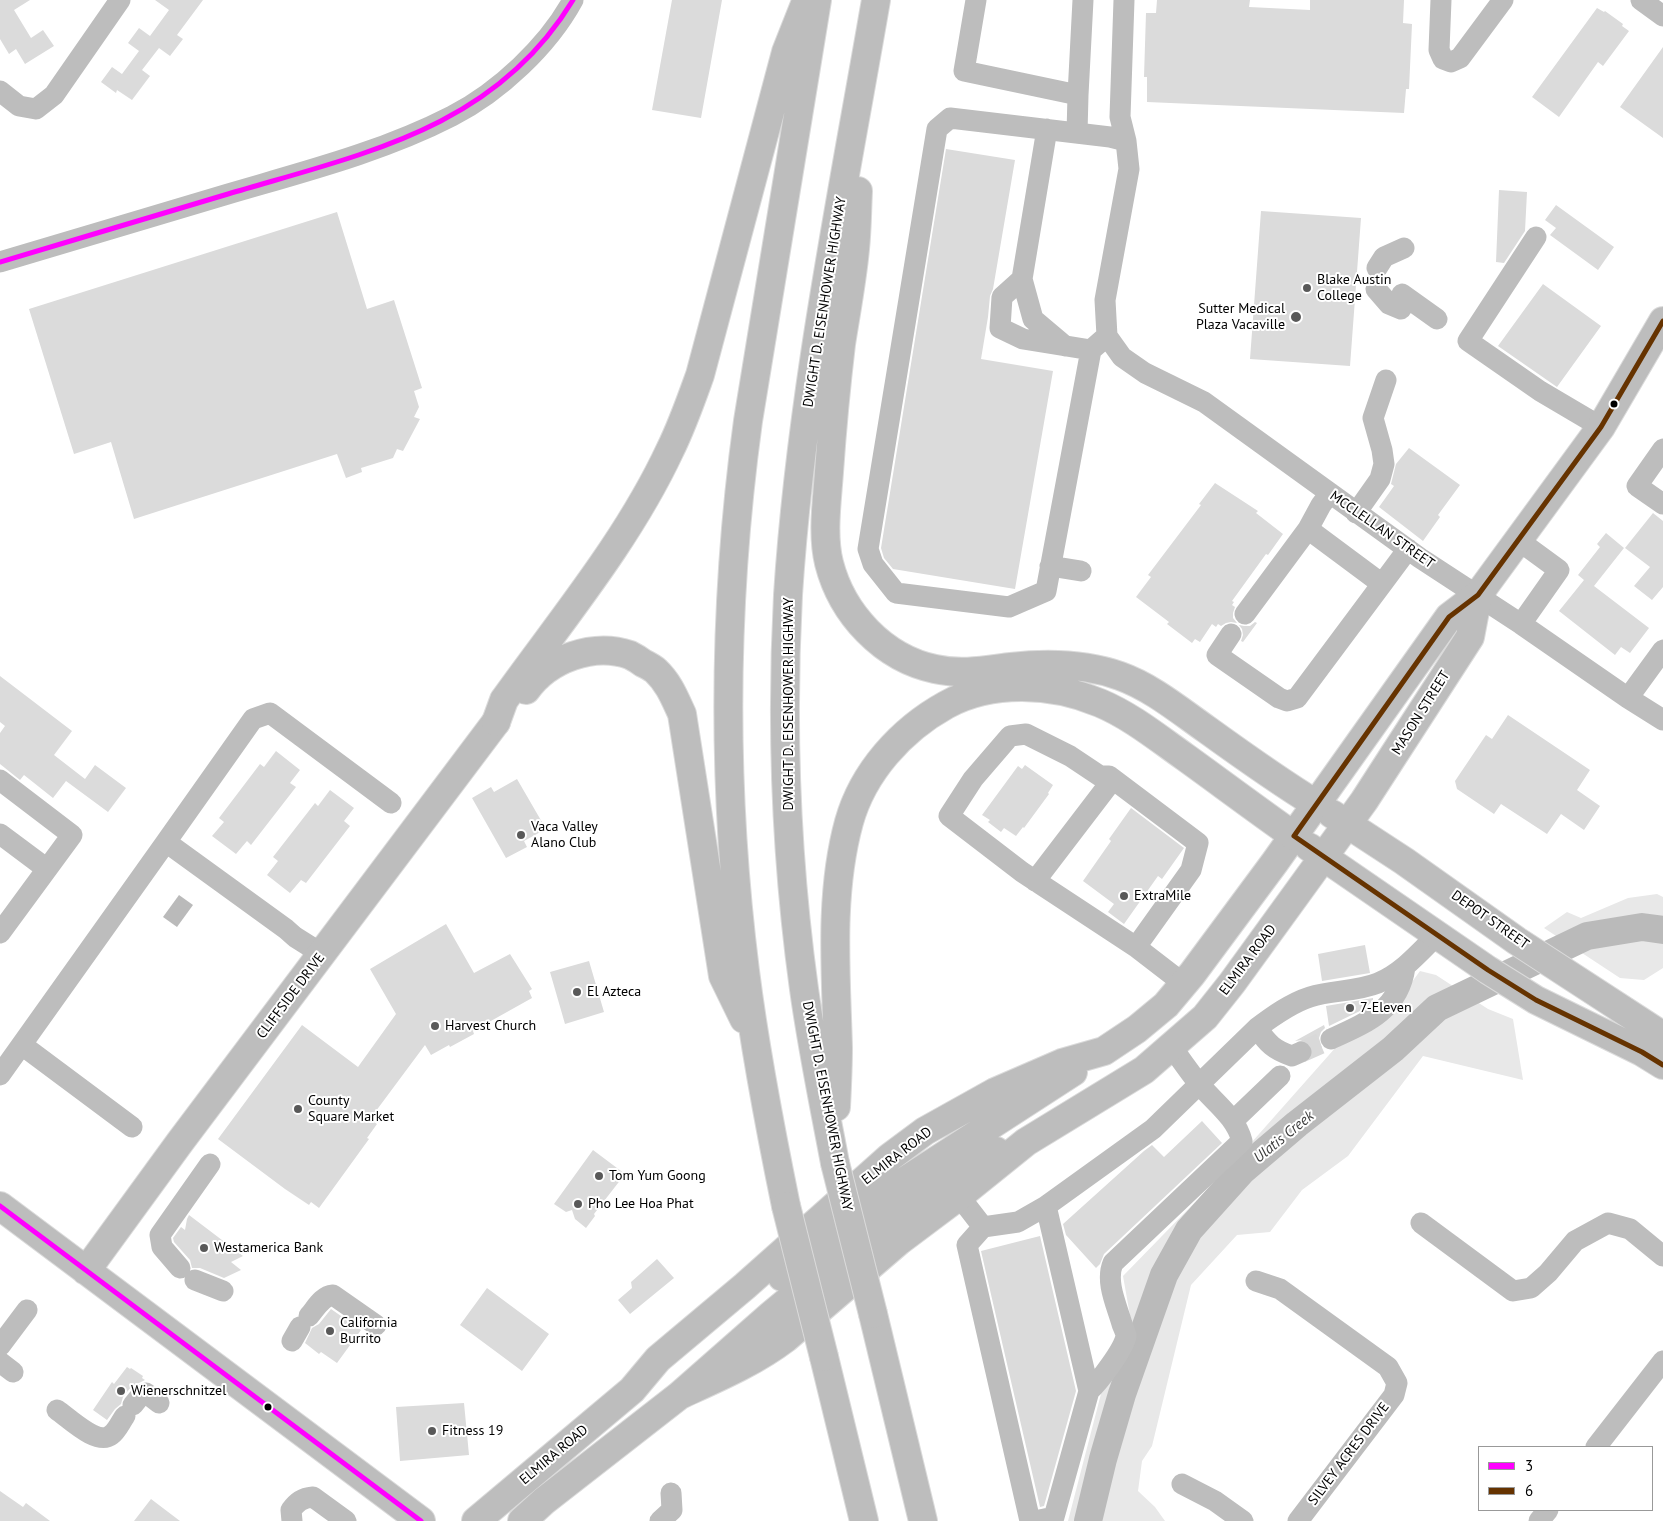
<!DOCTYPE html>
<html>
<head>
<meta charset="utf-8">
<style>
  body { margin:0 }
  #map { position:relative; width:1663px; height:1521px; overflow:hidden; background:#fff; font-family:"PT Sans",sans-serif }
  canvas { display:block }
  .legend { position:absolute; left:1478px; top:1446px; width:175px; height:65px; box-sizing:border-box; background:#fff; border:1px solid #999; margin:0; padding:6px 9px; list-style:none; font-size:15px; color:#000 }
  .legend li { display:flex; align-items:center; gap:10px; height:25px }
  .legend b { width:25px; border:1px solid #999 }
</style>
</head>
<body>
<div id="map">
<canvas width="1663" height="1521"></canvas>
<ul class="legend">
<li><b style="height:6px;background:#f0f"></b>3</li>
<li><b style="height:6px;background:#630"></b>6</li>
</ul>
</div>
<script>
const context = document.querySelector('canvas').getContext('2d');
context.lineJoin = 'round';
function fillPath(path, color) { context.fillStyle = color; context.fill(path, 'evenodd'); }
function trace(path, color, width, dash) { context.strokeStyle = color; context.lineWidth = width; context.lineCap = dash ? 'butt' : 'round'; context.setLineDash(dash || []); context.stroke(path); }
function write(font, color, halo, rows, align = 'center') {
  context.font = font + ' "PT Sans",sans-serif'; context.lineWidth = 4; context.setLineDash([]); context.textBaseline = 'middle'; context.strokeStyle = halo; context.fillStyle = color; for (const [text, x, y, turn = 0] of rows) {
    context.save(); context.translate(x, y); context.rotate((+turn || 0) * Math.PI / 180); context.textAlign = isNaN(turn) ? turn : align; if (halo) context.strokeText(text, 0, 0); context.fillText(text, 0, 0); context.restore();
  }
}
const green = new Path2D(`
  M1657 894 1663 897V968L1644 980 1620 978 1544 928 1567 912 1581 918 1628 898Z
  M1420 971 1436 975 1488 1009 1513 1019 1523 1080 1423 1056 1348 1156 1302 1190 1270 1232 1237 1235 1191 1285 1152 1446 1142 1461 1138 1491 1155 1507 1165 1521H1068L1102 1390 1131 1321 1123 1276 1236 1160 1344 1038 1381 1024Z`);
const water = new Path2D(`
  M179 895 193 905 177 927 163 917Z`);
const river = new Path2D(`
  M1088 1521 1103 1459 1122 1394 1164 1275 1189 1230 1243 1170 1297 1124 1393 1049 1437 1008 1587 936 1642 927 1663 930`);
const building = new Path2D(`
  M0 0H30L14 10 31 38 43 30 54 46 25 64 16 49 9 54 0 39Z
  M155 0H203L177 35 183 39 170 56 159 48 142 70 150 76 132 100 117 90 116 93 101 82 112 67 122 74 139 51 128 43 139 28 150 36 169 10Z
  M672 0H722L701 118 652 110Z
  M1157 0H1250L1249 7 1310 10V0H1404L1403 23 1412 24 1409 89H1406L1404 113 1147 102V77H1144L1146 13H1156Z
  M1597 8 1604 12 1605 11 1623 24 1622 26 1629 31 1603 66 1598 62 1559 117 1532 97Z
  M1663 47V138L1620 107Z
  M946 149 1015 160 993 289 990 296 988 317 981 359 1053 371 1015 589 893 569 884 558 881 548Z
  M1499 190 1527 192 1525 231 1504 263 1496 262Z
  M1556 205 1614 247 1598 270 1550 235 1556 228 1545 220Z
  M1261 211 1361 218 1350 366 1250 359Z
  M337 212 367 309 394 300 422 388 414 391 419 407 414 417 420 419 403 451 397 449 393 458 361 468 362 472 346 478 337 454 134 519 111 442 74 454 29 309Z
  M1543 284 1601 326 1557 387 1498 346Z
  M1409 448 1460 485 1438 515 1440 517 1423 541 1379 507 1394 486 1391 484 1396 464Z
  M1215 483 1258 511 1256 513 1283 534 1268 555 1266 554 1232 601 1234 602 1232 605 1235 607 1233 613V618L1237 623 1231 622 1226 623 1221 626 1218 624 1216 627 1212 624 1200 642 1195 639 1192 643 1167 624 1169 622 1136 597 1151 577 1148 575 1201 505 1199 504Z
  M1653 513 1663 521V587L1652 600 1634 586 1650 567 1625 548Z
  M1606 533 1624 548 1594 586 1649 628 1630 653 1621 647 1615 655 1559 611 1584 580 1578 575 1600 547 1597 544Z
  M1255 622 1257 623 1243 642 1241 641 1243 635 1242 629 1239 625 1244 626H1250Z
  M0 676 72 731 54 755 85 779 95 765 126 788 108 812 66 781 53 798 24 775 20 780 0 764V733L5 726 0 722Z
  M1508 715 1590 770 1577 790 1600 806 1584 830 1561 814 1547 834 1501 804 1494 814 1457 789 1455 781 1486 735 1492 739Z
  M276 751 300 770 290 783 296 787 251 845 247 841 236 854 212 836 224 822 219 818 260 764 264 767Z
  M1025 765 1053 785 1048 793 1049 794 1024 828 1023 827 1016 836 1004 828 1001 832 988 822 990 820 982 815 1018 766 1022 769Z
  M517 779 546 829 524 841 527 847 506 858 472 798 491 787 494 792Z
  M330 790 354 808 344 821 350 826 306 883 301 880 290 893 267 875 278 861 273 857 315 803 318 806Z
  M1131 808 1184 848 1162 879 1158 876 1124 924 1108 912 1114 904 1083 881 1111 841 1109 839Z
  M446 924 474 973 510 954 532 989 529 991 532 998 473 1031 474 1034 450 1047 449 1045 431 1055 425 1045 370 1119 377 1124 367 1138 369 1139 319 1208 311 1202 309 1205 285 1189 218 1139 302 1025 358 1067 396 1014 370 969Z
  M1365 945 1370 973 1322 981 1318 954Z
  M589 961 604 1012 565 1024 550 972Z
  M1373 998V1001L1362 1010 1329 1026 1326 1006Z
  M1324 1025 1325 1028 1321 1032 1319 1038 1322 1048 1313 1052 1312 1046 1308 1042 1302 1040 1295 1041Z
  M1202 1121 1222 1143 1104 1254 1100 1264 1096 1268 1066 1235 1063 1224 1144 1151 1152 1145 1164 1157Z
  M593 1150 625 1174 594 1214 595 1216 586 1228 575 1219 572 1210 566 1212 554 1204Z
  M189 1215 243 1256 231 1262 241 1270 224 1278 200 1268H192L190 1260 174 1242 173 1238 181 1227 185 1230 187 1219Z
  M1040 1236 1076 1391 1044 1506 1040 1507 981 1251Z
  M657 1259 674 1278 630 1314 618 1300 632 1288 631 1282Z
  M487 1288 549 1334 522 1371 460 1325Z
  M331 1309 361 1330 337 1363 321 1352 319 1354 305 1343 312 1328 319 1324Z
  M127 1367 130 1369 131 1368 143 1376 142 1378 145 1380 131 1387 123 1397 121 1404 115 1409 107 1420 93 1410 112 1382 114 1384Z
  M464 1403 469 1455 400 1461 396 1407Z
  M0 1491 23 1507 26 1503 50 1521H0Z
  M151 1499 180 1521H134Z`);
const minorTunnel = new Path2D(`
  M1301 1052 1331 1039`);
const minor = new Path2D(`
  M976 0 964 71 1078 95 1083 0
  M1441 0 1439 50 1443 59 1451 62 1460 58 1503 0
  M1641 0 1663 16
  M0 91 19 106 36 109 54 95 120 0
  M1047 129 1022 279 1002 297 1000 328 1023 339 1091 350
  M1077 133 1078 95
  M1536 237 1468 341 1540 391 1601 427
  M0 262C76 239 152 217 228 194 303 172 382 152 452 116 499 92 548 46 573 0
  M1377 268 1384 257 1404 248
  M1022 279 1033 319 1065 346
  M1376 289 1389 304 1401 309
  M1402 294 1437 319
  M1107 336 1091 350 1046 591 1009 607 896 593 873 564 868 549 937 129 950 118 1110 137 1126 141
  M1107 336 1122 357 1145 373 1204 402 1420 558 1521 624 1628 698 1663 720
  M1107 336 1105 300 1129 169 1126 141 1120 117 1124 0
  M1663 449 1637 486 1663 504
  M1356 513 1380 479 1384 464 1382 450 1373 418 1386 380
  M1308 529 1321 505 1330 493
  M1518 540 1559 570 1521 624
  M1050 566 1081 571
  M1382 584 1408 549
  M1231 634 1217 655 1279 698 1287 701 1297 698 1382 584 1308 529 1245 614
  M1628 698 1663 650
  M0 780 72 835 0 933
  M0 834 47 869
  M166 842 253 719 270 713 391 803
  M1035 881 1113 779
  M1136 947 1022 872 949 816 973 779 1010 736 1026 734 1070 756 1100 776H1109L1198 843 1191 870 1136 947 1184 984
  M1257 1028C1268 1044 1274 1050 1292 1056L1301 1052
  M1331 1039C1366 1023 1399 1010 1405 967
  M22 1045 132 1127
  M0 1075 166 842 286 929 295 937 322 954
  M1233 1121 1280 1076
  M959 1196 983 1227 1018 1222 1046 1206 1153 1129 1257 1028C1273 1016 1291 1003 1310 997 1332 990 1356 992 1378 983 1402 973 1419 953 1437 935
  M1421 1223 1513 1291 1531 1288 1548 1273 1575 1241 1608 1223 1630 1229 1663 1256
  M983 1227 967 1245 1030 1521
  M180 1268 162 1247 160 1235 210 1164
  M195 1280 223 1291
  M1256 1281 1280 1289 1388 1367 1397 1383 1394 1395 1298 1521
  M309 1316C316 1308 322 1296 333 1295L376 1325
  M292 1341 300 1327
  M0 1346 27 1310
  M0 1362 13 1372
  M1089 1391C1099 1382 1124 1349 1126 1336 1126 1333 1123 1327 1122 1324 1117 1306 1105 1282 1113 1263L1242 1141C1236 1117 1215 1103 1200 1085 1190 1073 1181 1060 1172 1047
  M133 1405 141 1395 146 1393 159 1403
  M57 1410C69 1418 97 1446 111 1435 117 1431 121 1421 125 1416
  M1596 1447 1663 1361
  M1182 1484 1215 1501 1243 1521
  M292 1521 291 1510C297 1502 302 1498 313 1497L346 1521
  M660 1521 672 1510 671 1493
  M1035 1521 1054 1517 1089 1391 1046 1206
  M1539 1521 1548 1510`);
const major = new Path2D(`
  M1332 814 1404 861 1517 941 1663 1036
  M1309 847 1488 970 1536 1000 1642 1052 1663 1065
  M0 1206 421 1521
  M86 1271 180 1142 496 722
  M782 1277 880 1197 1073 1072
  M680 1395C717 1378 753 1363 786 1338L899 1241 959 1196 1026 1142 1144 1070 1205 1017 1232 983 1364 801 1470 637 1478 595
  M476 1521 632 1390 658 1359 745 1286 890 1157 925 1131 995 1092 1062 1063 1104 1051 1137 1029 1166 1005 1192 974 1275 862 1449 617 1478 595 1601 427 1663 321
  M522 1521 544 1501 680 1395 771 1315 889 1217 944 1178 988 1154 996 1151`);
const highway = new Path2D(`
  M858 191C857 211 857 230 855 249 852 281 846 312 841 344 836 386 832 429 829 472 827 501 822 535 829 563 842 614 883 658 935 669 961 675 986 670 1011 667 1047 663 1086 664 1120 676 1151 687 1179 710 1206 729 1242 755 1278 781 1316 804
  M526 690C548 659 593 642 630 655 634 657 639 660 643 663 647 665 653 668 656 671 669 683 675 699 682 714L723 976 744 1019
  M496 722 504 700C562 619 628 540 670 450 682 426 691 400 700 375L786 52 805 4
  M836 1107C837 1087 838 1067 838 1048 836 973 829 895 849 822 863 772 901 730 946 705 992 680 1052 683 1100 703 1131 716 1158 738 1185 757 1221 783 1257 810 1294 836
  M835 1163C824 1105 812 1047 804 989 786 859 781 726 788 595 801 395 842 197 876 0
  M786 1206C770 1128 755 1050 745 971 722 789 723 603 748 421L817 0
  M873 1314 923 1521
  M824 1357 864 1521`);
const highwayBridge = new Path2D(`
  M835 1163 873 1314
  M786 1206 824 1357`);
const bus1 = new Path2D(`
  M0 262C76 239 152 217 228 194 362 154 495 129 573 0
  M0 1206 421 1521`);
const bus2 = new Path2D(`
  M1663 321 1601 427 1478 595 1449 617 1294 836 1488 970 1536 1000 1642 1052 1663 1065`);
const markers = [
  [1307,288,5,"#595959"],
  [1296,317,6,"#595959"],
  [1614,404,4.5,"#000"],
  [521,835,5,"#595959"],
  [1124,896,5,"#595959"],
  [577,992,5,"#595959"],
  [1350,1008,5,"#595959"],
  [435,1026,5,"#595959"],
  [298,1109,5,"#595959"],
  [599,1176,5,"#595959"],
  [578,1204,5,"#595959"],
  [204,1248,5,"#595959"],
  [330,1331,5,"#595959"],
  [121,1391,5,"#595959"],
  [268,1407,4.5,"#000"],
  [432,1431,5,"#595959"]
];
const poiNames = [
  ["Blake Austin",1317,280],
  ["College",1317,296],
  ["Sutter Medical",1285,309,"right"],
  ["Plaza Vacaville",1285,325,"right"],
  ["Vaca Valley",531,827],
  ["Alano Club",531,843],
  ["ExtraMile",1134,896],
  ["El Azteca",587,992],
  ["7-Eleven",1360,1008],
  ["Harvest Church",445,1026],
  ["County",308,1101],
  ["Square Market",308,1117],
  ["Tom Yum Goong",609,1176],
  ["Pho Lee Hoa Phat",588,1204],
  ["Westamerica Bank",214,1248],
  ["California",340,1323],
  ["Burrito",340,1339],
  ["Wienerschnitzel",131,1391],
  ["Fitness 19",442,1431]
];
const streetNames = [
  ["DWIGHT D. EISENHOWER HIGHWAY",825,302,-81],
  ["MCCLELLAN STREET",1382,530,35],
  ["DWIGHT D. EISENHOWER HIGHWAY",789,704,-90],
  ["MASON STREET",1421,713,-58],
  ["DEPOT STREET",1490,920,35],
  ["ELMIRA ROAD",1248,960,-53],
  ["CLIFFSIDE DRIVE",291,996,-53],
  ["DWIGHT D. EISENHOWER HIGHWAY",827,1106,79],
  ["ELMIRA ROAD",897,1156,-38],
  ["SILVEY ACRES DRIVE",1349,1454,-53],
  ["ELMIRA ROAD",554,1455,-40]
];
const waterNames = [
  ["Ulatis Creek",1284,1137,-39]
];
fillPath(green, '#e8e8e8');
fillPath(water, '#bababa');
trace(river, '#bababa', 28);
fillPath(building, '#dbdbdb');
trace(minorTunnel, '#d9d9d9', 21, [21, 11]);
trace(major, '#dbdbdb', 30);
trace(highway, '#dbdbdb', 30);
trace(minor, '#bdbdbd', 21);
trace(major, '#bdbdbd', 28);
trace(highway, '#bdbdbd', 28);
trace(highwayBridge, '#dbdbdb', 30, []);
trace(highwayBridge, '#bdbdbd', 28);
trace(bus1, '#f0f', 5);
trace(bus2, '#630', 5);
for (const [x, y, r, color] of markers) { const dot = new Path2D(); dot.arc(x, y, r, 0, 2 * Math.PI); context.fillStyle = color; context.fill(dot); trace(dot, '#fff', 2); }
write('14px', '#000', '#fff', poiNames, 'left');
write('14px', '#000', '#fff', streetNames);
write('italic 15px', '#3d3d3d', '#fff', waterNames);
</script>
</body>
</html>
